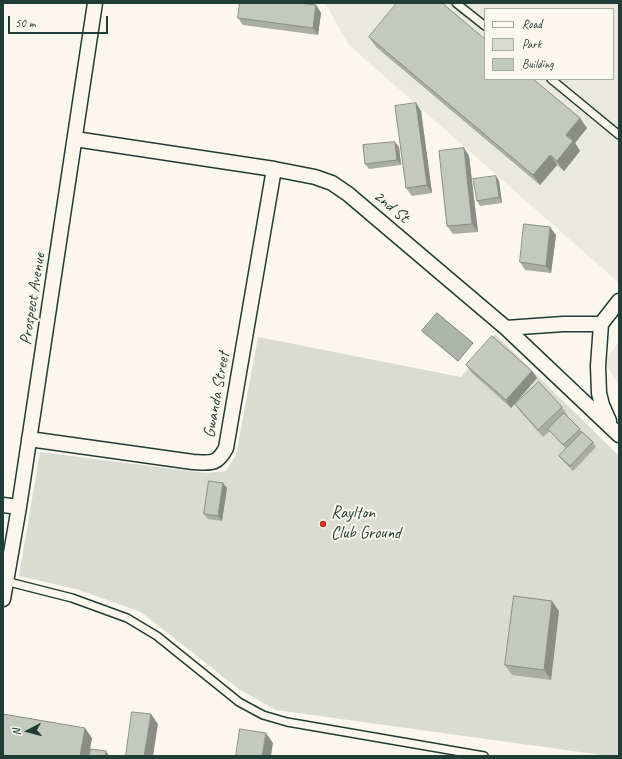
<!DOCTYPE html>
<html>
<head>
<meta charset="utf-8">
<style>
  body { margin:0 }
  #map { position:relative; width:622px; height:759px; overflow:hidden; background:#fbf7ec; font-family:Caveat,sans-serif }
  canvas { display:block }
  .frame { position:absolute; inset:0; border:4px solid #1f3d34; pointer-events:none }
  .legend { position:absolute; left:484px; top:8px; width:130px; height:72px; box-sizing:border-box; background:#fbf7ec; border:1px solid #a3ada2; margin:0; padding:5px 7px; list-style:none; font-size:12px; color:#1f3d34 }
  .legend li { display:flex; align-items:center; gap:8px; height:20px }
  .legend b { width:20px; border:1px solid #a3ada2 }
  .north { position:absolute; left:8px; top:711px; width:40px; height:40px; -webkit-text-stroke:3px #fbf7ec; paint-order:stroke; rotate:264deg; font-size:11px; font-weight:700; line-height:16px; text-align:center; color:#1f3d34 }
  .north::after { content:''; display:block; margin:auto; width:14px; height:18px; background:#1f3d34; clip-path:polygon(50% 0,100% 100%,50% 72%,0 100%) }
  .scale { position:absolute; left:8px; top:16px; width:100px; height:18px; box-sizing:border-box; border:2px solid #1f3d34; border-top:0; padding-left:5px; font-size:12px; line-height:14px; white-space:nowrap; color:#1f3d34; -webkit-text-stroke:3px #fbf7ec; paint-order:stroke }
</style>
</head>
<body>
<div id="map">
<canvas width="622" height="759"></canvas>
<div class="frame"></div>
<ul class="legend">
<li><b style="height:5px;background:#fbf7ec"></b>Road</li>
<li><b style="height:11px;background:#dbdcd1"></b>Park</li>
<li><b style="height:11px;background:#c4c9be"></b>Building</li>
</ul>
<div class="north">N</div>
<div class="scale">50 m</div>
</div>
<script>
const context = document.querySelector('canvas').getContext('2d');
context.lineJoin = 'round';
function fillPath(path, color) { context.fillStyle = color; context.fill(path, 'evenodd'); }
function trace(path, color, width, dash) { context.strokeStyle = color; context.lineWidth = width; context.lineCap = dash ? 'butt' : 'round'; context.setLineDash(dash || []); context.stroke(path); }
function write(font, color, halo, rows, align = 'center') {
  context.font = font + ' Caveat,sans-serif'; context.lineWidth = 4; context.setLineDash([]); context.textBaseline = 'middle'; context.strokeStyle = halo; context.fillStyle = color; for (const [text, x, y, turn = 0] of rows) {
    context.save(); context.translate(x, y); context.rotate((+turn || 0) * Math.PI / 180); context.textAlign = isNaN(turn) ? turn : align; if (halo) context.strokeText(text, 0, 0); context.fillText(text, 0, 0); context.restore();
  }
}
const built = new Path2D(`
  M325 3H619V283L349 45ZM485 9H613V79H485Z
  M619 341V384L604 363Z`);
const green = new Path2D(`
  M495 334 619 456V756H609L276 710 240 690 141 612 76 589 19 576 40 452 205 473 226 471 236 455 258 337 461 377Z`);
const water = new Path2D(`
  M437 313 473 343 458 361 422 331Z`);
const lane = new Path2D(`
  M456 3 485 26
  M551 79 619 135
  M5 581 72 598 127 618 157 636 239 702 263 715 287 722 484 756`);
const street = new Path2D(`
  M75 139 274 169 315 177 332 183 348 194 506 328 619 435
  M506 328 563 324H601
  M609 421 602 405 599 393 598 366 601 324 619 301
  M29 439 193 462C211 463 217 465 226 448L274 169
  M3 505 19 507
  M3 599 19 507 95 3`);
const wall = new Path2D(`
  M316 5 321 13 318 35 243 25 238 18Z
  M369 37 587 128 575 143 580 151 564 171 557 165 540 185 376 47Z
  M416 103 421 111 432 193 412 196 406 188Z
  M399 147 401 165 369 169 365 164Z
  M464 148 469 156 478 232 453 234 447 226Z
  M496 176 499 181 502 203 480 206 477 201Z
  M556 235 551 273 525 270 520 262Z
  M466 365 532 371 537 378 511 408 472 373Z
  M515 404 562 407 567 415V416L582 432 593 442 596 447 573 471 563 461 559 456 566 449 550 431 543 437 520 411Z
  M227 488 222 521 208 519 204 514Z
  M559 611 551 680 512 675 505 665Z`);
const shadedWall = new Path2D(`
  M316 5 321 13 318 35 313 28Z
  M416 103 421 111 432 193 427 185Z
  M580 118 587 128 575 143 580 151 564 171 557 161 566 135Z
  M395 142 399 147 401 165 397 160Z
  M464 148 469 156 478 232 472 224Z
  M550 155 557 165 540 185 533 175Z
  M496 176 499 181 502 203 499 197Z
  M550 227 556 235 551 273 546 266Z
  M532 371 537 378 511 408 506 400Z
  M223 483 227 488 222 521 218 516Z
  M552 601 559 611 551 680 544 670Z
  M151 714 158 724 153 756H144Z
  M85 728 92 738 89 756H80Z
  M266 733 273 743 271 756H262Z
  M106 751 109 756H105Z`);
const building = new Path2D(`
  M240 3H298L316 5 313 28 238 18Z
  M397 3H442L485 39V79H533L580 118 566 135 573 141 557 161 550 155 533 175 369 37Z
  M416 103 427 185 406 188 395 106Z
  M395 142 397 160 365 164 363 145Z
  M464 148 472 224 447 226 439 151Z
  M496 176 499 197 477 201 473 179Z
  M524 224 550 227 546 266 520 262Z
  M492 336 532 371 506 400 466 365Z
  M539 382 562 407 538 430 515 404Z
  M564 413 580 429 563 445 548 429Z
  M582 432 593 442 570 466 559 456Z
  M209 481 223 483 218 516 204 514Z
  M514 596 552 601 544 670 505 665Z
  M132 712 151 714 144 756H126Z
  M3 714 85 728 80 756H3Z
  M240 729 266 733 262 756H236Z
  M91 749 106 751 105 756H90Z`);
const markers = [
  [323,524,4,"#c8321e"]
];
const streetNames = [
  ["2nd St",391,207,40],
  ["Prospect Avenue",33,299,-81],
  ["Gwanda Street",217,395,-80]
];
const poiNames = [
  ["Raylton",331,514],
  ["Club Ground",331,534]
];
fillPath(built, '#eae9de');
fillPath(green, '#dbdcd1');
fillPath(water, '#adb4aa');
trace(water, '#74847b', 1);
trace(lane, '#1f3d34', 10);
trace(street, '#1f3d34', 17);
trace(lane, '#fbf7ec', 7);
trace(street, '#fbf7ec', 14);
fillPath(wall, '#a9ada3');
fillPath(shadedWall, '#898d85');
fillPath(building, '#c4c9be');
trace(building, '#898d85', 1);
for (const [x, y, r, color] of markers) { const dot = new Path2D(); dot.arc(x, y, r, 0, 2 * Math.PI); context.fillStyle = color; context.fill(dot); trace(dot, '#fbf7ec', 1.5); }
write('17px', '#1f3d34', '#fbf7ec', streetNames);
write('17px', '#1f3d34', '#fbf7ec', poiNames, 'left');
</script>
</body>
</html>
